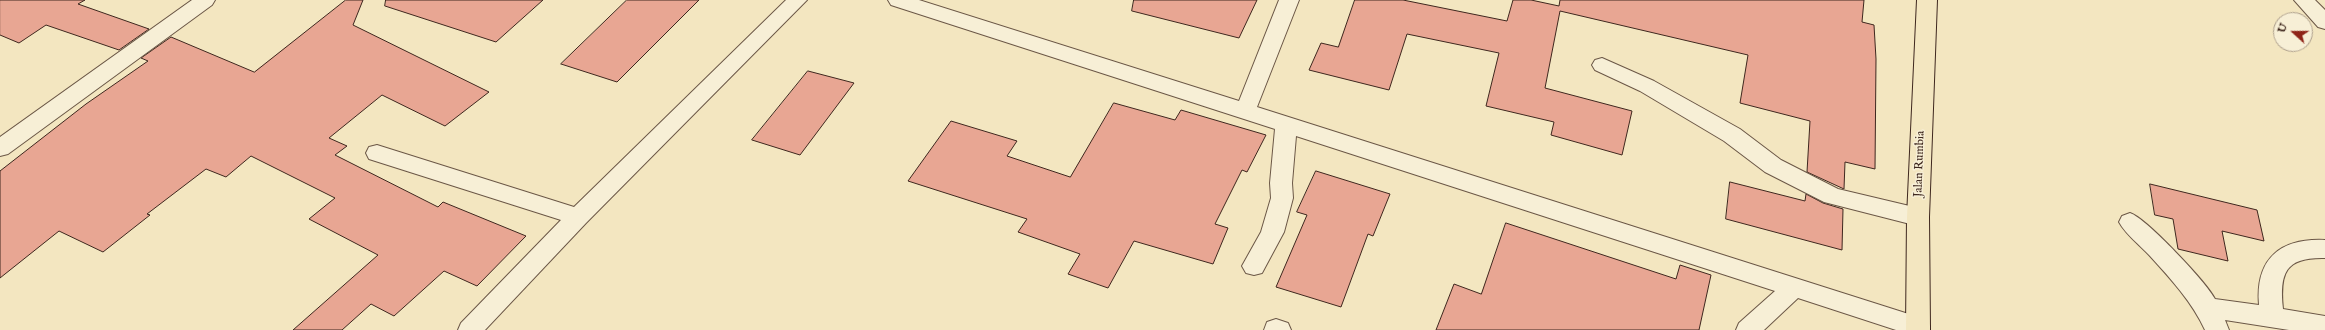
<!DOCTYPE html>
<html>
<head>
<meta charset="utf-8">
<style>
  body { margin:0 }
  #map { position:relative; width:2325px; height:330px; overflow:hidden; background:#f3e6c0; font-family:"IM FELL English",serif }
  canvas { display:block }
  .north { position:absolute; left:2273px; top:12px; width:40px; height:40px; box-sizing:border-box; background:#f7efd6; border:1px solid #ad9f8c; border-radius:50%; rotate:291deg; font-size:11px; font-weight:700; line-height:16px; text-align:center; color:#3e271e }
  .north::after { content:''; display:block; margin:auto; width:14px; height:18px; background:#8f2418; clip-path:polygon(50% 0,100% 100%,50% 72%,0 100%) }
</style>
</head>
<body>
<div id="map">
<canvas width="2325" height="330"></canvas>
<div class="north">U</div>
</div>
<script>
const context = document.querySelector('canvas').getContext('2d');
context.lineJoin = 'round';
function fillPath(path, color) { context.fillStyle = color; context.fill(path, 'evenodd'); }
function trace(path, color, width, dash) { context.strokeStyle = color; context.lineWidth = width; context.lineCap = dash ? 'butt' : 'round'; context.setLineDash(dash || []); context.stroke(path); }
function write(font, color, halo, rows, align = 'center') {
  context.font = font + ' "IM FELL English",serif'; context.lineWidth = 3; context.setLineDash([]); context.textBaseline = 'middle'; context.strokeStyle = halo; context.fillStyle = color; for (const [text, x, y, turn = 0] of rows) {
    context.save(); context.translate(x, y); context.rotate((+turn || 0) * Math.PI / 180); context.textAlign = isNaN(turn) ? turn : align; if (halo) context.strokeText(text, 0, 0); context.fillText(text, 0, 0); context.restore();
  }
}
const building = new Path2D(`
  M0 0H85L78 4 149 29 119 50 46 25 19 43 0 35Z
  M346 0H363L353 25 489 92 445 126 382 95 329 138 347 146 335 155 438 207 443 202 526 236 477 286 444 271 394 316 371 304 342 330H293L378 255 309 219 335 198 251 156 226 177 206 169 147 214 150 215 103 252 59 231 0 278V171L86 104 148 61 141 58 171 37 254 72Z
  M386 0H543L496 42 385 6Z
  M627 0H699L617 82 561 64Z
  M1134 0H1257L1239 38 1132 11Z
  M1355 0H1403L1507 21 1513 0H1531L1559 6 1560 0H1864L1862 22 1874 25 1876 59 1875 169 1845 162 1844 189 1807 172 1810 121 1740 103 1748 55 1560 11 1545 88 1632 111 1622 155 1551 135 1554 122 1486 106 1499 53 1407 34 1389 90 1309 70 1321 43 1338 47Z
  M808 71 854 83 800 155 752 140Z
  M1114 103 1175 120 1181 110 1266 135 1247 172 1242 170 1215 224 1228 228 1213 264 1134 241 1108 288 1068 274 1080 254 1018 232 1027 219 908 181 951 121 1017 141 1007 156 1070 177Z
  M1316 171 1390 194 1373 236 1368 234 1341 307 1276 287 1307 215 1297 212Z
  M1730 182 1805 201 1806 194 1823 203 1843 209 1842 250 1726 219Z
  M2150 184 2257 210 2264 241 2222 231 2228 261 2178 249 2173 219 2155 215Z
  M1506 223 1676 279 1680 265 1711 275 1699 330H1436L1454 284 1481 294Z`);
const minor = new Path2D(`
  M192 0H215L212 5 8 154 0 156V137Z
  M786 0H807L586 223 485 330H458L461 323 561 220 369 159 366 153 369 147 377 145 574 207Z
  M888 0H919L1239 101 1279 0H1299L1257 107 1918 317 1927 320 1930 327 1929 330H1896L1798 298 1764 330H1736L1739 323 1775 291 1296 136 1292 183 1293 198 1284 232 1262 273 1254 275 1246 273 1242 266 1261 232 1271 198 1270 183 1275 129 891 5Z
  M2294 0H2315L2325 10V29L2318 27Z
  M1602 58 1654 81 1740 129 1781 160 1838 189 1918 208 1926 211 1929 217 1926 223 1918 226 1824 202 1765 172 1724 141 1640 91 1595 70 1592 65 1595 60Z
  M2130 213C2146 218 2207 283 2215 299L2259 305C2255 258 2281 238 2325 240V258C2286 257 2279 272 2283 309L2325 316V330H2289L2225 320 2229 330H2205C2192 302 2171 279 2150 256 2140 245 2126 235 2119 222L2122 216Z
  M1276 319 1288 323 1291 330H1264L1267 322Z`);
const highway = new Path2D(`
  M1917 0H1937L1929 217 1930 330H1906L1907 217Z`);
const streetNames = [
  ["Jalan Rumbia",1920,164,-88]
];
fillPath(building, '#e8a693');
trace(building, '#3e271e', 1);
trace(minor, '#6b5746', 2);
trace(highway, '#3e271e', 2);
fillPath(minor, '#f7efd6');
fillPath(highway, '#f3e6c0');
write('12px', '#3e271e', '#f7efd6', streetNames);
</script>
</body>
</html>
